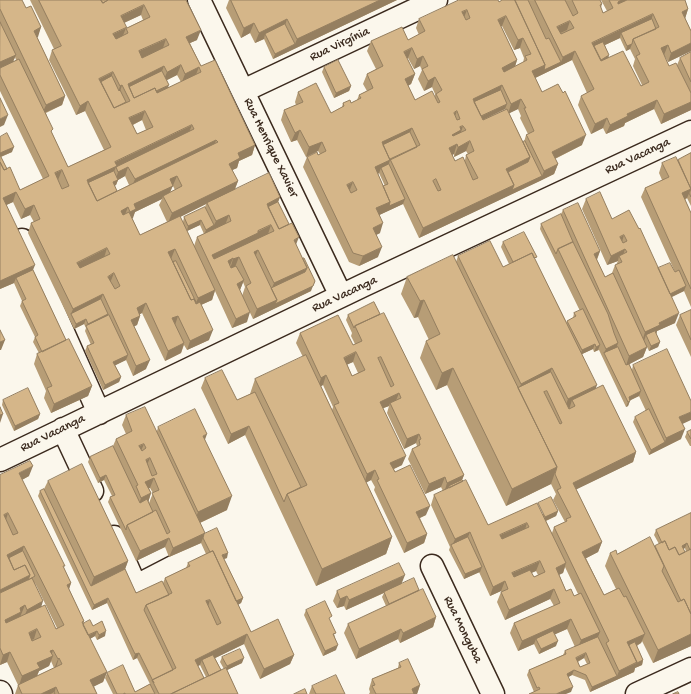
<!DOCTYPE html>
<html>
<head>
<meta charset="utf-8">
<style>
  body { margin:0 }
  canvas { display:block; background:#fbf7ec }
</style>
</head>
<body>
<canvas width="691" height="694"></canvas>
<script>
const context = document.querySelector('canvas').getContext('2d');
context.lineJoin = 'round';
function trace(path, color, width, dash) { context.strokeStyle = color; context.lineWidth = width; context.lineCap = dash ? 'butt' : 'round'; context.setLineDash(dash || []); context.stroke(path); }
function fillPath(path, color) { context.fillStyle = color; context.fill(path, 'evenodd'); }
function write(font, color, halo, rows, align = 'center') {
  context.font = font + ' "Gochi Hand",sans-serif'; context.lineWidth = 3; context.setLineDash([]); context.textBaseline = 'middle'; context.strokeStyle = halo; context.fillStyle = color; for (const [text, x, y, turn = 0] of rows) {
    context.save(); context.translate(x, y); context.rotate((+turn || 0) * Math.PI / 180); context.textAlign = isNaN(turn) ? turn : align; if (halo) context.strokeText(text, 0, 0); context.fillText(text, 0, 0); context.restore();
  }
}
const minor = new Path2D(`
  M199 0 341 296
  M243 91 436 0
  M22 240 99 413
  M63 429 92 491
  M0 460 364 285 691 132
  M114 537 132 578C136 582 139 582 144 582L204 551
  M432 566 493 694
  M0 692 1 694
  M637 694 691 669`);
const wall = new Path2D(`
  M0 0 26 8 41 27 37 37 65 96 62 105 46 113 52 133 68 167 104 150 85 111 76 115 70 102 49 60 52 50 54 49 30 0H186L197 40 190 43 201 66 255 145 252 155 239 161 237 168 232 170 238 181 235 189 280 197 278 202 296 244 311 291 253 319 242 296 245 287 243 282 240 290 247 322 232 328 215 291 212 300 201 305 209 340 187 350 184 345 181 353 165 361 142 313 140 314V316L137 325 134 326 146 369 133 376 126 360 115 365 121 377 119 382 103 390 85 351 87 346 91 345 85 331 86 328 84 324 74 329 28 233 31 223 34 222 30 215 21 219 13 202 6 205 33 270 66 340 92 386 88 396 51 413 44 398 46 391 34 364 37 354 39 353 33 342 35 337 20 306 22 301 14 283 0 289V137L12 152 1 157 7 169 20 190 43 179 0 91ZM141 15 143 20 127 28 124 23ZM15 57 16 60 13 62ZM177 75 181 82 168 88 167 80ZM142 120 146 130 137 134 133 125ZM125 176 129 185 117 191 114 186 116 185 118 180ZM172 186H173L175 190 170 192ZM162 199 159 205 167 222 140 235 132 218 135 212ZM206 204 205 207 184 217 183 222 180 217ZM200 225 204 234 197 237 194 246 187 231Z
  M229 0H397L273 59 264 39 255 43 250 33 241 38 226 8Z
  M502 0H600L602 4 601 8 603 13 607 11 601 0H685L688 9 685 18 691 31V51L668 62 664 55 669 66 677 65 680 58 691 52V110L661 124 654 109 625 123 624 126 606 134 603 128 591 134 578 105 581 96 587 93 572 60 535 78 542 92 582 145 555 159 558 164 554 174 419 238 403 204 379 215 380 233 376 235 378 257 359 266 349 262 303 167 307 157 320 154 318 151 306 157 297 140 291 142 281 120 284 110 296 105 295 102 298 92 331 113 342 107 343 103H351L357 100 359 95 367 91 363 84 367 74 376 69 367 51 371 41 408 40 419 35 416 28 419 19 499 2ZM501 26H502L514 50 520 48 524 58 523 63 515 66 517 60ZM620 38 626 51 630 49 635 59 633 66 642 85 641 86 608 58 605 45ZM407 58H408L414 69 420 66 422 70 418 79 424 91 432 87 435 94V97L415 100 408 86 411 84 415 74ZM505 109H506L483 120ZM518 109 521 116 520 118 528 134 526 135 524 142H523L509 113ZM466 151 468 154 466 155 465 160 455 161 452 155 454 154V157ZM379 173 385 186H383L378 174Z
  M324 67 351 86 349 91 334 98 322 72Z
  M691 153V206L687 198 685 200 691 213V307L684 291 672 297 675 323 657 331 656 334 660 342 658 347 649 351 647 347 643 357 629 364 632 370 633 365 682 424 681 439 649 455 633 422 635 417 646 411 639 396 630 400 628 406 626 407 599 350 594 352 593 349 582 354 595 389 636 452 633 462 576 489 602 542 598 552 586 558 604 595 616 589 605 566 610 553 617 554 655 546 659 544 654 535 656 530 691 513V646L653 663 642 641 641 643 637 646 643 660 642 665 635 668 634 672 590 692 585 680 572 675 568 677 571 692H534L527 675 529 670 563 655 565 651 575 647 567 629 555 634 556 646 539 654 534 644 518 651 510 633 514 623 554 606 550 599 505 620 497 602 501 592H502L501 591 490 596 479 572 464 579 449 550 450 547 431 505 434 495 443 491 441 487 425 494 408 459 412 449 416 447 417 446 416 443 404 449 387 413 389 406 383 408 402 465 394 469 395 472 426 515 420 518 427 534 424 543 404 553 374 490 375 487 371 480 366 482 392 537 386 554 316 586 245 435 228 444 201 388 205 378 237 400 250 394 255 379 303 357 296 343 300 333 353 345 355 344 351 336 352 333 346 320 348 315 374 302 464 475 462 480 488 525 558 511 556 516 546 521 552 533 554 527 565 522 553 500 556 494 551 484 506 506 447 385 436 390 420 358 426 341 429 340 418 317 414 318 401 294 407 277 456 262 458 256 503 267 509 264 501 247 503 242 535 260 567 323V321L573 318 574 313 580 311 540 229 541 224 561 214 563 210 600 251 597 260 605 277 612 273 615 265H616L618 261 607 265 582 209 586 199 612 219 658 268 675 272 641 197 645 188 662 180 659 173 662 163 678 160ZM353 362 358 373 352 376 347 364ZM323 385 333 407 332 410 321 386ZM685 548 686 552H685L683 549ZM565 567 578 594 574 596 566 591 559 574 563 573ZM536 571 538 575 534 577 531 573ZM584 658 587 664 580 667 578 662Z
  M691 310V357L676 325 680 315Z
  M3 400 40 414 38 419 14 431 2 405Z
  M126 415 157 431 158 427 205 440 227 510 200 523 204 534 227 558 224 559 243 598 241 603 238 605 251 632 294 655 290 664 260 679 244 644 215 658 221 670 224 669 220 662 222 657 242 663 227 670 238 694H113L105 678 107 673 135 692 150 684 137 658 133 660 107 603 92 610 38 496 40 491 44 489 48 481 128 561 125 569 136 593 163 583 165 578 186 568 188 563 206 554 201 543 169 557 165 547 136 561 108 502 110 497 112 496 104 480 98 483 88 462 90 457 113 446 116 439 126 434 122 425ZM149 488H150L153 493 149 503 148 502 151 493ZM200 665 206 677 204 678 198 666Z
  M691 430V446H690L685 437 687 432Z
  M0 475 29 476 22 480 71 583 69 589 84 621V623L93 626 105 636 97 640 95 636 90 639 107 672 103 682 94 686 97 694H15L18 685 7 662 0 665ZM35 583 57 628 56 629 41 606ZM51 661 54 668 37 676 39 671 49 666Z
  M401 584 419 590 436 617 433 627 400 643 398 639 356 659 344 633 348 624 386 606 382 597 384 593 346 610 344 606 337 608 333 601 337 591Z
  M306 610 330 620 335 637 336 650 323 656 304 615Z
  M399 663 420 685 417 694H369L370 692 369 689 372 679 398 668Z
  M312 686 345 694H309Z`);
const shadedWall = new Path2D(`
  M380 0H397L273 59 275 54 295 44 297 39Z
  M621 0H627L614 12 618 2Z
  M144 5 141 15 117 26 121 16Z
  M688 9 685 19 682 12Z
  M467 10 463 20 462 12Z
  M653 14 650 24 621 33 620 38 592 51V43Z
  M506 16 502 26 494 30 498 20Z
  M287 19 284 29 265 34 264 39 255 43 259 33Z
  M570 21 567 30 554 36 557 27Z
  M254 23 250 33 241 38 244 28Z
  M41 27 38 37 31 40 34 31Z
  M126 28 122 38 110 44 113 34Z
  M201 30 197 40 183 46 186 37Z
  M523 38 520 48 514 50 518 40Z
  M166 39 163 48 136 61 139 51Z
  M691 43V51L668 62 671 53Z
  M632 44 630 49 626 51 627 46Z
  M668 45 664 55 657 58 661 48Z
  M412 48 408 58 401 61 404 52Z
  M575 51 572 60 529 81 532 71 545 65 561 62 563 57Z
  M16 55 12 64 0 70V62Z
  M609 55 608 60 598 62Z
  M423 56 420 66 414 69 417 59Z
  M517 60 514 70 498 77 502 68Z
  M181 65 177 75 163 82 167 72Z
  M164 66 160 76 127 92 128 84Z
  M199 67 195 77 181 84 185 74Z
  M113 72 110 81 99 87V79Z
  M415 74 411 84 401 89 405 79Z
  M435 77 432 87 424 91 428 81Z
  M122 85 119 95 117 96 120 86Z
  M169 85 167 90 133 103Z
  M502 85 499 95 473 107V99Z
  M351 86 349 91 334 98 336 93Z
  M65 96 62 105 42 114 46 105Z
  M521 99 518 109 508 114 511 104Z
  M657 100 654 109 625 123 624 126 606 134 610 125 627 114Z
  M88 101 85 111 76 115 80 106Z
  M691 102V110L661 124 664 114Z
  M507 104 505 109 476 123 478 118Z
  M145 111 142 120 126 128 129 118Z
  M457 111 453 121 454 113Z
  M8 115 4 125 0 127V119Z
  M607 118 603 128 591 134 595 124Z
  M192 125 188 135 116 167 112 176 87 188V180L115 162Z
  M463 126 460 135 449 144 452 135 460 127Z
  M412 128 408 137 380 146 382 142Z
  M300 130 297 140 291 142 295 133Z
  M586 135 582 145 548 162 552 152Z
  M216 140 213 150 131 189 135 179Z
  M470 141 466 151 454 157 458 147Z
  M322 142 318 151 306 157 309 147Z
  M457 144 454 154 446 158 449 148Z
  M255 145 252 155 239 161 237 168 226 173 229 164 238 153Z
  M14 147 12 152 0 157V153Z
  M530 157 526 167 505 173 506 169Z
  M390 160 387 170 381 168 379 173 371 177 375 167Z
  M558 164 554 174 540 181 544 171Z
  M128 167 125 176 118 180 116 185 111 187 113 182H115L118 172Z
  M62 170 58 180 55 173Z
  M177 176 169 195 163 196 162 199 135 212 133 218 127 221 130 212 134 204 170 179Z
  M542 176 540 181 419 238 423 228 514 185Z
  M238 181 234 191 207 203 206 204 168 223 172 213Z
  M353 182 349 192 347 185Z
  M691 189 687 198 678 202 682 193Z
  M16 192 13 202 0 208 3 198Z
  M280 197 276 207 265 209 267 204Z
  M405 199 403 204 373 218 376 208 390 202Z
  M34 205 30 215 21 219 25 209Z
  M128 207 124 217 117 220 121 211Z
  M229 215 225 225 204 235 206 230 214 225 216 221Z
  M201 220 200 225 187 231 188 226Z
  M383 223 380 233 370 238 373 228Z
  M271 225 268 234 210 264 212 255Z
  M624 235 621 245 620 237Z
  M299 237 295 247 294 240Z
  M382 247 378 257 359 266 363 256Z
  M107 248 104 258 74 273 77 263Z
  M175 249 171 259 168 252Z
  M625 249 622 259 619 256 618 261 607 265 611 256Z
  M258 250 254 260V252Z
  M600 251 596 261 594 254Z
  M239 257 235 267 230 269 233 259Z
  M233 258 229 268 228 261Z
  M35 265 31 275 16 278 14 283 0 289V281Z
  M307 268 304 277 270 293 274 283Z
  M114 273 110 283 108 277Z
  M244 280 240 290 237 284Z
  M315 281 311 291 253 319 257 309Z
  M686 286 684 291 665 300 667 295Z
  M215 290 212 300 194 308 198 298Z
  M103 294 99 304 71 314 73 309Z
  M424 300 418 317 414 318 420 301Z
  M146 303 142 313 133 318 137 308Z
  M250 312 247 322 232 328 236 319Z
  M679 313 675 323 657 331 656 335H646L644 341 642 342 645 332 659 323Z
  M108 314 107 319 87 327 88 324Z
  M140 316 137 325 127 330 131 320Z
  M178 316 175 325 172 318Z
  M86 319 84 324 74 329 76 324Z
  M213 330 209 340 187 350 190 341Z
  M5 340 1 350H0V342Z
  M660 342 658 347 649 351 651 346Z
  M184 343 181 353 165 361 168 351Z
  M618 343 615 352 604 353 606 349Z
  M595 344 593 349 580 355 582 350Z
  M600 345 598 350 594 352 596 347Z
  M647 347 643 357 626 366 629 356Z
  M356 352 353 362 340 368 344 358Z
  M128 355 126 360 112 367 113 362Z
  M150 360 146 369 133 376 136 366Z
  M453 368 447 385 436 390 442 373Z
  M552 368 547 382 516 397 521 384Z
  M326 375 323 385 318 388 321 378Z
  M121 377 119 382 103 390 105 385Z
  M597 385 592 399 575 406 572 400 569 410 563 413 568 399Z
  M92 386 88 396 51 413 54 404Z
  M641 391 639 396 627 402 629 397Z
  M399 393 395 403H390L389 406 376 411 380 402Z
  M630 401 628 406 626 407 628 402Z
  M691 412V420L676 427 679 417Z
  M3 414 0 423V415Z
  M40 414 38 419 14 431 15 426Z
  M249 426 245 435 228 444 231 434Z
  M685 429 681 439 649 455 651 450 665 442 666 438Z
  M207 434 202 448 203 436Z
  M419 434 416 443 404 449 407 439Z
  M144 444 140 453 139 446Z
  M636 452 633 462 569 493 573 483Z
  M406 456 402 465 387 472 390 463Z
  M150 458 146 467V460Z
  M33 466 29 476 16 483 19 473Z
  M557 467 551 484 506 506 512 489Z
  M375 470 371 480 364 484 367 474Z
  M106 475 104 480 98 483 100 478Z
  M464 475 460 485 449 486 447 491 444 493 447 483Z
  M445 477 441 487 425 494 429 484Z
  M154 478 150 488 142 491 145 482Z
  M151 493 148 503 138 508 141 498Z
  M232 496 227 510 193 526 198 512Z
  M430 506 426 515 413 521 416 512Z
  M558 511 556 516 543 522 545 517Z
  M8 513 5 523 4 515Z
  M527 523 524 533 496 544 500 535Z
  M470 532 466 542 452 546 455 539Z
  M205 533 201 543 169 557 173 548Z
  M427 534 424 543 404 553 407 543Z
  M392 537 386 554 316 586 322 569Z
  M169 538 165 547 136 561 140 551Z
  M602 542 598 552 579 562 582 552Z
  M687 543 685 548 680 551 682 546Z
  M24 546 21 556 3 564 7 555Z
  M228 553 227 558 220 560 222 555Z
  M128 561 123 575 89 591 94 577Z
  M540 561 536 571 509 583 512 573Z
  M566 563 563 573 553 578 556 568Z
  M482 567 480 572 464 579 465 574Z
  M30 575 26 585 0 598V590Z
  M405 575 401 585 346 610 349 600Z
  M505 581 501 591 490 596 493 587Z
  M71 583 68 592 67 585Z
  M554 589 550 599 505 620 509 610Z
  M347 596 344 606 337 608 340 599Z
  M108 598 107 603 92 610 94 605Z
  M243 598 241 603 231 608 233 603Z
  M210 600 207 610 206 601Z
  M43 601 40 611 23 619 27 610Z
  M25 605 18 622 1 630 5 620 20 608Z
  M436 617 433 627 400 643 403 633Z
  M571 619 567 629 538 642 536 639 534 644 518 651 522 641Z
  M37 629 34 639 25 643 29 633Z
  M401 629 398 639 356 659 359 649Z
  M97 631 95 636 86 641 88 636Z
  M106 631 105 636 97 640 99 635Z
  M600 632 596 642 577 650 581 640Z
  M247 634 244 644 203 664 202 660 200 665 191 669 195 660Z
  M645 634 641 643 627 650V642Z
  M691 634V646L653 663 658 650Z
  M558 641 556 646 539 654 541 649Z
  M338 645 336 650 323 656 325 651Z
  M53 650 51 657 53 656 49 666 39 671 36 678 19 686 22 676 50 651Z
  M10 652 7 662 0 665 3 655Z
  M139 653 137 658 133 660 135 654Z
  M586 653 584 658 574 663 576 658Z
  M294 655 290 664 260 679 264 669Z
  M59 658 56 668 54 669 58 659Z
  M244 658 242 663 225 671 227 666Z
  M643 660 642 665 635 668 634 672 590 692 592 687 617 676 619 671Z
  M574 670 572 675 565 679 567 674Z
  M107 672 103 682 87 690 90 680Z
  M420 685 417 694H410L412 689Z
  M56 687 54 694H41Z
  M573 687 571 692 566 694H556Z`);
const building = new Path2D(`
  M0 0H22L26 8 31 6 41 27 34 31 65 96 46 105 0 9Z
  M39 0H101L103 3 108 0H186L201 30 186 37 201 66 215 60 255 145 238 153 240 158 229 164 238 181 172 213 163 196 182 186 177 176 170 179 173 186 134 204 136 209 130 212 128 207 121 211 123 215 129 212 140 235 180 216 215 290 198 298 175 249 168 252 191 300 194 299 196 304 200 302 213 330 190 341 178 316 172 318 184 343 168 351 146 303 137 308 140 316 131 320 150 360 136 366 103 294 73 309 31 223 40 219 34 205 25 209 16 192 3 198 35 265 0 281V162L4 170 10 167 20 190 49 176 0 75V68L19 59 53 129 51 131 68 167 111 147 88 101 80 106 52 50 61 46ZM144 5 150 17 127 28 121 16ZM126 28 128 33 116 39 113 34ZM166 39 169 45 142 58 139 51ZM181 65 185 74 199 67 201 72 157 93 155 88 134 98 128 84 164 66 167 72ZM113 72 120 86 122 85 130 101 114 108 99 79ZM145 111 153 127 137 134 129 118ZM192 125 194 129 116 167 118 172 128 167 135 179 216 140 218 142 97 201 87 180 117 166 115 162ZM62 170 69 186 62 189 55 173ZM107 248 110 254 80 268 77 263ZM114 273 120 286 115 289 108 277Z
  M101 0H108L103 3Z
  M231 0H380L297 39 287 19 259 33 254 23 244 28Z
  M459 0H498L499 2 502 0H515L545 65 532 71 542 92 558 84 563 93 565 91 586 135 552 152 558 164 544 171 527 136 526 135 534 131 524 108H526L521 99 511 104 502 85 473 99 483 120 507 109 530 157 506 169 514 185 423 228 390 159 420 145 412 128 382 142 390 160 375 167 390 202 376 208 383 223 373 228 382 247 363 256 353 253 307 157 317 152 318 155 326 151 322 142 309 147 300 130 295 133 284 110 303 102 298 92 316 83 331 113 344 106 343 103 350 100 351 103 361 98 359 95 373 88 367 74 383 66 371 41 402 27 408 40 425 31 419 19ZM467 10 470 18 466 20 462 12ZM506 16 518 40 523 38 531 54 525 56 527 60 504 72 502 68 517 60 498 20ZM412 48 417 59 423 56 428 66 422 69 428 81 435 77 442 90 436 94 440 102 438 103 432 91 415 100 405 79 415 74 404 52ZM457 111 460 119 457 120 454 113ZM463 126 466 130 453 136 452 135 461 130 460 127ZM470 141 474 151 466 155 478 178 473 180 463 157 455 161 449 148 457 144 458 147ZM436 179 441 190 438 191 433 181ZM353 182 357 190 351 193 347 185Z
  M515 0H528L546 39 549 38 561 62 544 70 545 65Z
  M535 0H565L573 16 578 13 572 0H600L602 4 600 5 603 13 613 8 609 0H621L618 2V4L627 0H685L688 9 682 12 691 31V43L671 53 668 45 661 48 669 66 676 63 691 93V102L664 114 657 100 627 114 628 116 610 125 607 118 595 124 581 96 594 89 575 51 563 57ZM653 14 659 27 633 39 640 54 636 56 649 82 641 86 623 51 601 61 592 43ZM570 21 574 28 561 34 557 27Z
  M652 19 656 29 633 39 632 44 627 46 621 33Z
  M0 22 16 55 0 62Z
  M285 24 295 44 275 54 265 34Z
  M603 42 609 55 601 60 594 46Z
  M691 52V82L680 58Z
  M338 60 351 86 336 93 324 67Z
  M162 71 169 85 156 91 155 88 134 98 129 87Z
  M112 76 119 91 120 90 126 102 114 108 101 82Z
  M501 90 507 104 481 116 474 102Z
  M0 98 8 115 0 119Z
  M410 132 417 147 390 160 383 145Z
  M7 133 14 147 0 153V137Z
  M525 141 542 176 512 190 514 185 508 172 528 162 530 157 523 142Z
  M691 153V197L689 193 691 189 678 160Z
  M0 155 7 169 4 170 0 162Z
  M676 157 691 189 682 193 691 213V289L645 188 669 177 662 163Z
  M389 164 405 199 389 206 390 202 383 186 388 184 381 168Z
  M114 171 118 180 113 182 117 191 97 201 88 183Z
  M269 173 280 197 267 204 279 229 292 223 299 237 294 240 307 268 274 283 258 250 254 252 277 300 257 309 246 286 251 283 239 257 233 259V258L228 261 231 268 236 266 244 280 237 284 250 312 236 319 197 237 231 221 229 215 216 221 207 203ZM271 225 274 231 214 259 212 255 258 233V231Z
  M600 192 612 219 629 210 639 229 640 228 679 313 659 323 660 325 645 332 615 265 622 262 619 256 627 252 625 249 611 256 586 199ZM624 235 627 241 623 243 620 237Z
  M278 202 289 224 279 229 268 207Z
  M578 203 600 251 594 254 605 277 613 273 647 347 629 356 563 210Z
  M205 207 214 225 206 230 201 220 188 226 184 217Z
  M561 214 573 242 558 249 556 254 541 224Z
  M524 232 537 257 534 258 532 253 513 262 503 242Z
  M490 241 503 267 532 253 597 385 568 399 552 368 521 384 458 256Z
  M573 242 608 314 614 333 618 343 606 349 558 249Z
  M453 255 557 467 512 489 453 368 442 373 426 341 440 334 424 300 420 301 407 277Z
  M303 258H304L315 281 313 286 275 304 277 300 271 288 305 272 307 268Z
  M176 261 196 302 194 299 191 300 173 262Z
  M670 263 675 272 679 270 686 286 670 294 658 268Z
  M33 270 66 340 42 352 35 337 38 335 22 301 26 299 16 278Z
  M101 299 108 314 88 324 86 319 76 324 71 314Z
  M374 302 380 314 355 326 354 328 348 315Z
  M583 309 600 345 596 347 595 344 582 350 567 321 576 316 574 313Z
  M691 310V340L680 315Z
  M384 313 464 475 447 483 445 477 429 484 412 449 420 445 419 440 421 439 419 434 407 439 390 403 401 398 399 393 380 402 406 456 390 463 395 472 410 465 430 506 416 512 427 534 407 543 377 480 379 479 375 470 367 474 334 405 339 403 326 375 321 378 300 333 338 315 353 345 362 341 355 326ZM356 352 365 370 352 376 344 358ZM381 357 394 385 391 387 378 358Z
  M109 315 128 355 113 362 121 377 105 385 87 346 94 343 86 326Z
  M0 330 5 340 0 342Z
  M655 331 660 342 651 346 646 335Z
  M69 339 92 386 54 404 47 388 52 386 37 354Z
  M618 347 626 365 629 364 641 391 629 397 630 401 628 402 604 353Z
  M667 349 691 401V412L679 417 685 429 666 438 633 365Z
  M306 355 392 537 322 569 287 494 307 485 255 379Z
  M222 370 237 400 255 392 301 487 287 494 284 502 249 426 231 434 205 378Z
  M551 372 569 409 575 406 572 400 603 385 636 452 573 483 602 542 582 552 604 595 619 588 624 597 626 596 645 634 627 642 637 662 619 671 606 643 609 641 554 527 567 521 566 519 571 517 557 490 561 488 555 474 557 467 518 388ZM547 391 562 423 560 424 544 392Z
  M28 388 40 414 15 426 3 400Z
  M0 407 3 414 0 415Z
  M145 407 205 533 173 548 169 538 140 551 127 525 156 510 167 534 170 532 152 493 159 490 154 478 145 482 151 493 141 498 136 486 138 485 116 439 132 431 126 415ZM144 444 146 448 142 451 139 446ZM150 458 157 474 152 476 146 460Z
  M195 409 207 434 203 436 232 496 198 512 158 427Z
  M649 409 665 442 651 450 635 417Z
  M691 430V439L687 432Z
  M113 446 140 503 147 499 153 512 127 525 126 530 110 497 115 495 106 475 100 478 90 457Z
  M30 461 33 466 19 473 65 566H63L71 583 67 585 84 621 82 622 107 672 90 680 97 694H59L56 687 41 694H22L18 685 62 664 59 658 58 659 53 650 50 651 53 656 37 663 40 668 22 676 10 652 3 655 0 648V593L32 578 43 601 27 610 25 605 20 608 21 612 5 620 6 623 45 605 56 629 64 625 24 546 7 555 14 570 25 565 30 575 0 590V475ZM8 513 18 533 13 535 4 515ZM37 629 41 637 32 641 29 633Z
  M82 464 128 561 94 577 48 481Z
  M462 480 463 481 449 488V486Z
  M466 480 488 525 537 503 566 563 556 568 566 591 571 589 574 596 581 593 600 632 581 640 571 619 522 641 514 623 560 603 554 589 509 610 501 592 508 589 505 581 493 587 470 532 455 539 434 495ZM527 523 529 527 502 539 500 535ZM540 561 545 572 534 577 530 570 514 577 512 573Z
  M44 489 91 586 125 569 136 593 162 581 169 595 146 605 144 610 173 670 152 680 154 683 139 653 135 654 108 598 94 605 40 491Z
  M551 497 558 511 545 517 538 503Z
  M691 513V549L690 550 687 543 682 546 685 552 679 555 675 547 669 550 665 541 662 543 656 530Z
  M217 528 228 553 222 555 243 598 236 601 213 551 210 552 203 538 204 534Z
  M468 537 482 567 465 574 451 545Z
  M650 537 664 566 662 571 678 602 684 599 691 614V634L658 650 610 553 616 550 617 554Z
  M665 541 669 550 675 547 679 555 691 549V614L684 599 681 601 655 546Z
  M23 551 35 576 28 580 30 575 25 565 14 570 9 558Z
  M213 551 251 632 278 619 294 655 264 669 247 634 195 660 204 678 171 694H159L152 680 176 668 146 605 172 593 165 578 190 566 188 563ZM210 600 221 623 217 625 206 601Z
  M399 563 405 575 349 600 347 596 340 599 337 591Z
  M414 578 419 590 389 604 384 592Z
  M423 589 436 617 403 633 401 629 359 649 348 624Z
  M325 601 332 616 329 618 336 633 333 634 338 645 325 651 306 610Z
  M90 620 93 626 102 621 106 631 99 635 97 631 88 635 83 625 84 623Z
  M553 631 558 641 541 649 536 639Z
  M598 637 617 676 592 687 586 675 574 670 567 674 573 687 556 694H529L540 689 539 687 537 688 529 670 566 654 565 651ZM586 653 590 663 580 667 576 658Z
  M635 642 643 660 637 663 629 645Z
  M240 649 244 658 227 666 222 657Z
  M213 655 221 670 209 676 202 660Z
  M408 659 420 685 412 689 414 694H376L372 686 375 685 372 679 401 667 399 663Z
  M123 665 135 692 150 684 155 694H125V693L123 694H117L107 673Z
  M226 668 238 694H171Z
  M336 675 345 694H316L312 686Z
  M305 689 307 694H294Z
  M54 692 55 694H50Z
  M678 692 679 694H673Z`);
const streetNames = [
  ["Rua Virgínia",340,45,-25],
  ["Rua Henrique Xavier",270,148,64],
  ["Rua Vacanga",638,157,-25],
  ["Rua Vacanga",345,295,-25],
  ["Rua Vacanga",53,434,-26],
  ["Rua Monguba",462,630,64]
];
trace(minor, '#3b2a1e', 25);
trace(minor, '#fbf7ec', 22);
fillPath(wall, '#b79d76');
fillPath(shadedWall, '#957f60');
fillPath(building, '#d5b689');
trace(building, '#957f60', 1);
write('13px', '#3b2a1e', '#fbf7ec', streetNames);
</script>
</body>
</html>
